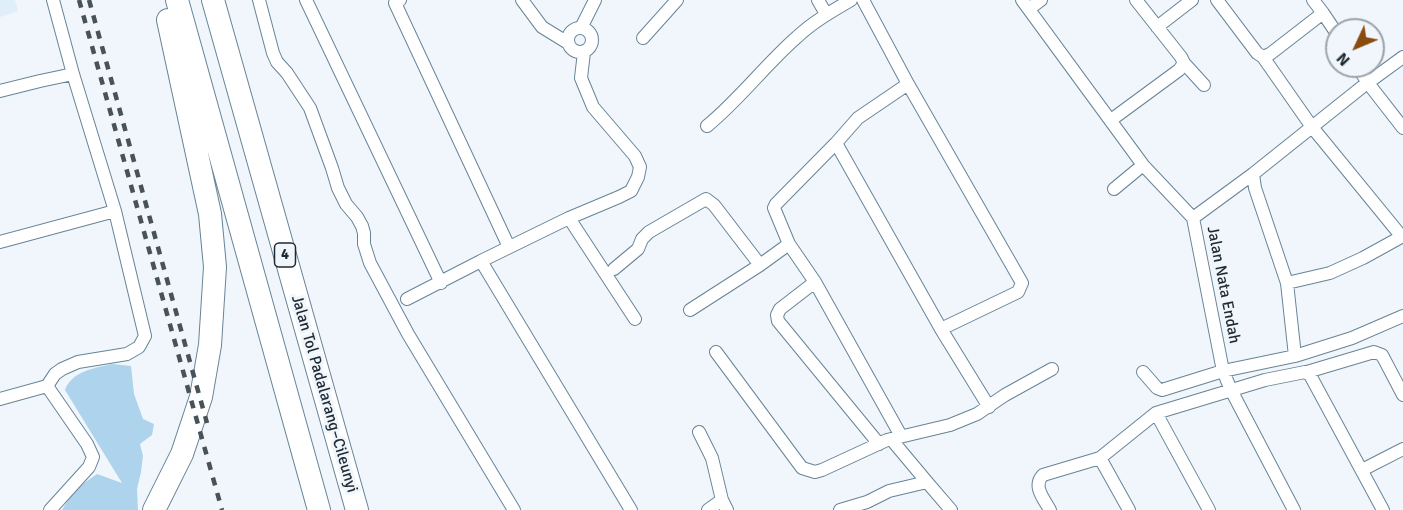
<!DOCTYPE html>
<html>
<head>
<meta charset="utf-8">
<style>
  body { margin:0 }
  #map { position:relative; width:1403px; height:510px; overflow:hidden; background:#f0f6fb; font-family:Signika,sans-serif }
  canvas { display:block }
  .north { position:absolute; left:1325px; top:18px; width:60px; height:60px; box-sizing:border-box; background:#f0f6fb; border:2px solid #9ca4ab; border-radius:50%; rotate:226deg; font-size:16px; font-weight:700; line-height:24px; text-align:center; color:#1e2a32 }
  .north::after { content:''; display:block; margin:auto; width:21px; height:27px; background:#894b0f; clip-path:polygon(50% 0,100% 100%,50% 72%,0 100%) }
</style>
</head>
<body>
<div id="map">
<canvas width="1403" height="510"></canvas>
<div class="north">N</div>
</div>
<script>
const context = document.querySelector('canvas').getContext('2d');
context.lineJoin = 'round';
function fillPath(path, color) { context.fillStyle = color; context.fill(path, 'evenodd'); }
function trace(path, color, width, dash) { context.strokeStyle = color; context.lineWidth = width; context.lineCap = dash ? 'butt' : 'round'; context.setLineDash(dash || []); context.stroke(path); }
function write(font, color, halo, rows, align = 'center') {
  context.font = font + ' Signika,sans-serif'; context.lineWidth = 6; context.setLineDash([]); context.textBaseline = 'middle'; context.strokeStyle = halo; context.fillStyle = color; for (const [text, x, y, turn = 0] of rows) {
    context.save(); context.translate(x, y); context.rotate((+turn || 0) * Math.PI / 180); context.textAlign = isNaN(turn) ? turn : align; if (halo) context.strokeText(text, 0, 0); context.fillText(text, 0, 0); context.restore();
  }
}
const built = new Path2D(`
  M0 0H15L18 11 0 17Z`);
const green = new Path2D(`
  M112 364 131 366 134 394 143 419 154 424 152 435 140 444 143 456 141 472 137 489 138 510H62L74 490 97 474 122 483 65 390C72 371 95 368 112 364Z`);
const street = new Path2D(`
  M259 0 273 53 277 62 287 73 310 108 332 168 338 188 346 204 357 217 362 226 364 233V244L370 263 408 334 514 510
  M306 0 441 283
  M400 0 395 3 509 247
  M522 0 542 27 568 43
  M818 0 826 14
  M863 0 908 84 1022 283 1018 292 941 329
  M1022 0 1143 165 1193 218 1223 371 1231 390 1294 510
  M1217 0 1257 53 1263 57 1312 127 1402 237
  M1313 0 1323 13 1337 34
  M1029 9 1041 0
  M1157 27 1192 0
  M581 28 595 0
  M568 40a12 12 0 1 1 24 0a12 12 0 1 1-24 0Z
  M643 38 677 0
  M584 52 581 78 593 107 635 156 640 167 638 177 631 191 619 197 569 218 481 261 631 510
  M1263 57 1270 54 1323 13
  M1184 63 1204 85
  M1357 66 1368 83 1403 128
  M0 91 40 81 73 74
  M1111 120 1179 70 1184 63 1181 57 1136 0
  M707 126C740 99 765 65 797 37 813 22 832 11 851 0
  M836 143 941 329 989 407
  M1253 174 1255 188 1287 283 1295 356
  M1114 189 1143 165
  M569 218 635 319
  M1193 218 1253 174 1362 87 1403 57
  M0 242 115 211
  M614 269 638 249 642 239 649 232 706 199 714 205 760 265
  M815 282 780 309 777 315 778 321 879 444
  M1287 283 1330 273 1363 258 1403 236
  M407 299 481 261
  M690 310 760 265 789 244
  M716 352 802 468 815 472 822 470 887 440 950 425 977 414 1005 395 1052 369
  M1143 372 1157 388 1162 390 1223 371 1295 356 1352 338 1403 316
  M1307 372 1374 352 1382 355 1403 395
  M47 386 87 444 93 457 89 467 50 510
  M0 399 47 386 55 374 62 369 78 362 127 354 139 347 145 336 115 211 73 74 53 0
  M1156 413 1209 510
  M699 432 712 458 722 500
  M901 436 815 282 789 244 774 208 776 204 836 143 858 118 908 84
  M891 439 927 482 951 510
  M1100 458 1129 510
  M1362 470 1403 449
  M708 510 722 500 727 510
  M840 510 867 502 889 491 927 482
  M1050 510C1044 499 1032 486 1043 475L1100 458 1156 413 1265 380 1305 372 1310 375 1383 510`);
const highway = new Path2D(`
  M177 0 319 510
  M213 0 357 510
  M154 510 182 454 201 397 210 345 215 267 210 214 168 20`);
const rail = new Path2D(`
  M79 0 222 510
  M89 0 207 423`);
const shields = [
  [285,255,21]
];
const shieldNames = [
  ["4",285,255]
];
const streetNames = [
  ["Jalan Nata Endah",1223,285,79],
  ["Jalan Tol Padalarang–Cileunyi",324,394,74]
];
fillPath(built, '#dfeef9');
fillPath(green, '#add3ed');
trace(street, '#678497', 14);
trace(highway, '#678497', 24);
trace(street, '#fff', 12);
trace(highway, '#fff', 22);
trace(rail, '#475259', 4.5, [8, 8]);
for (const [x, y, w] of shields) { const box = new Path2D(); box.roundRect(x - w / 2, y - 12, w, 24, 4.5); context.fillStyle = '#f0f6fb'; context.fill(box); trace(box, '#1e2a32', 1.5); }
write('bold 15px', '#1e2a32', null, shieldNames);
write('16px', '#1e2a32', '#f0f6fb', streetNames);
</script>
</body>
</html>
